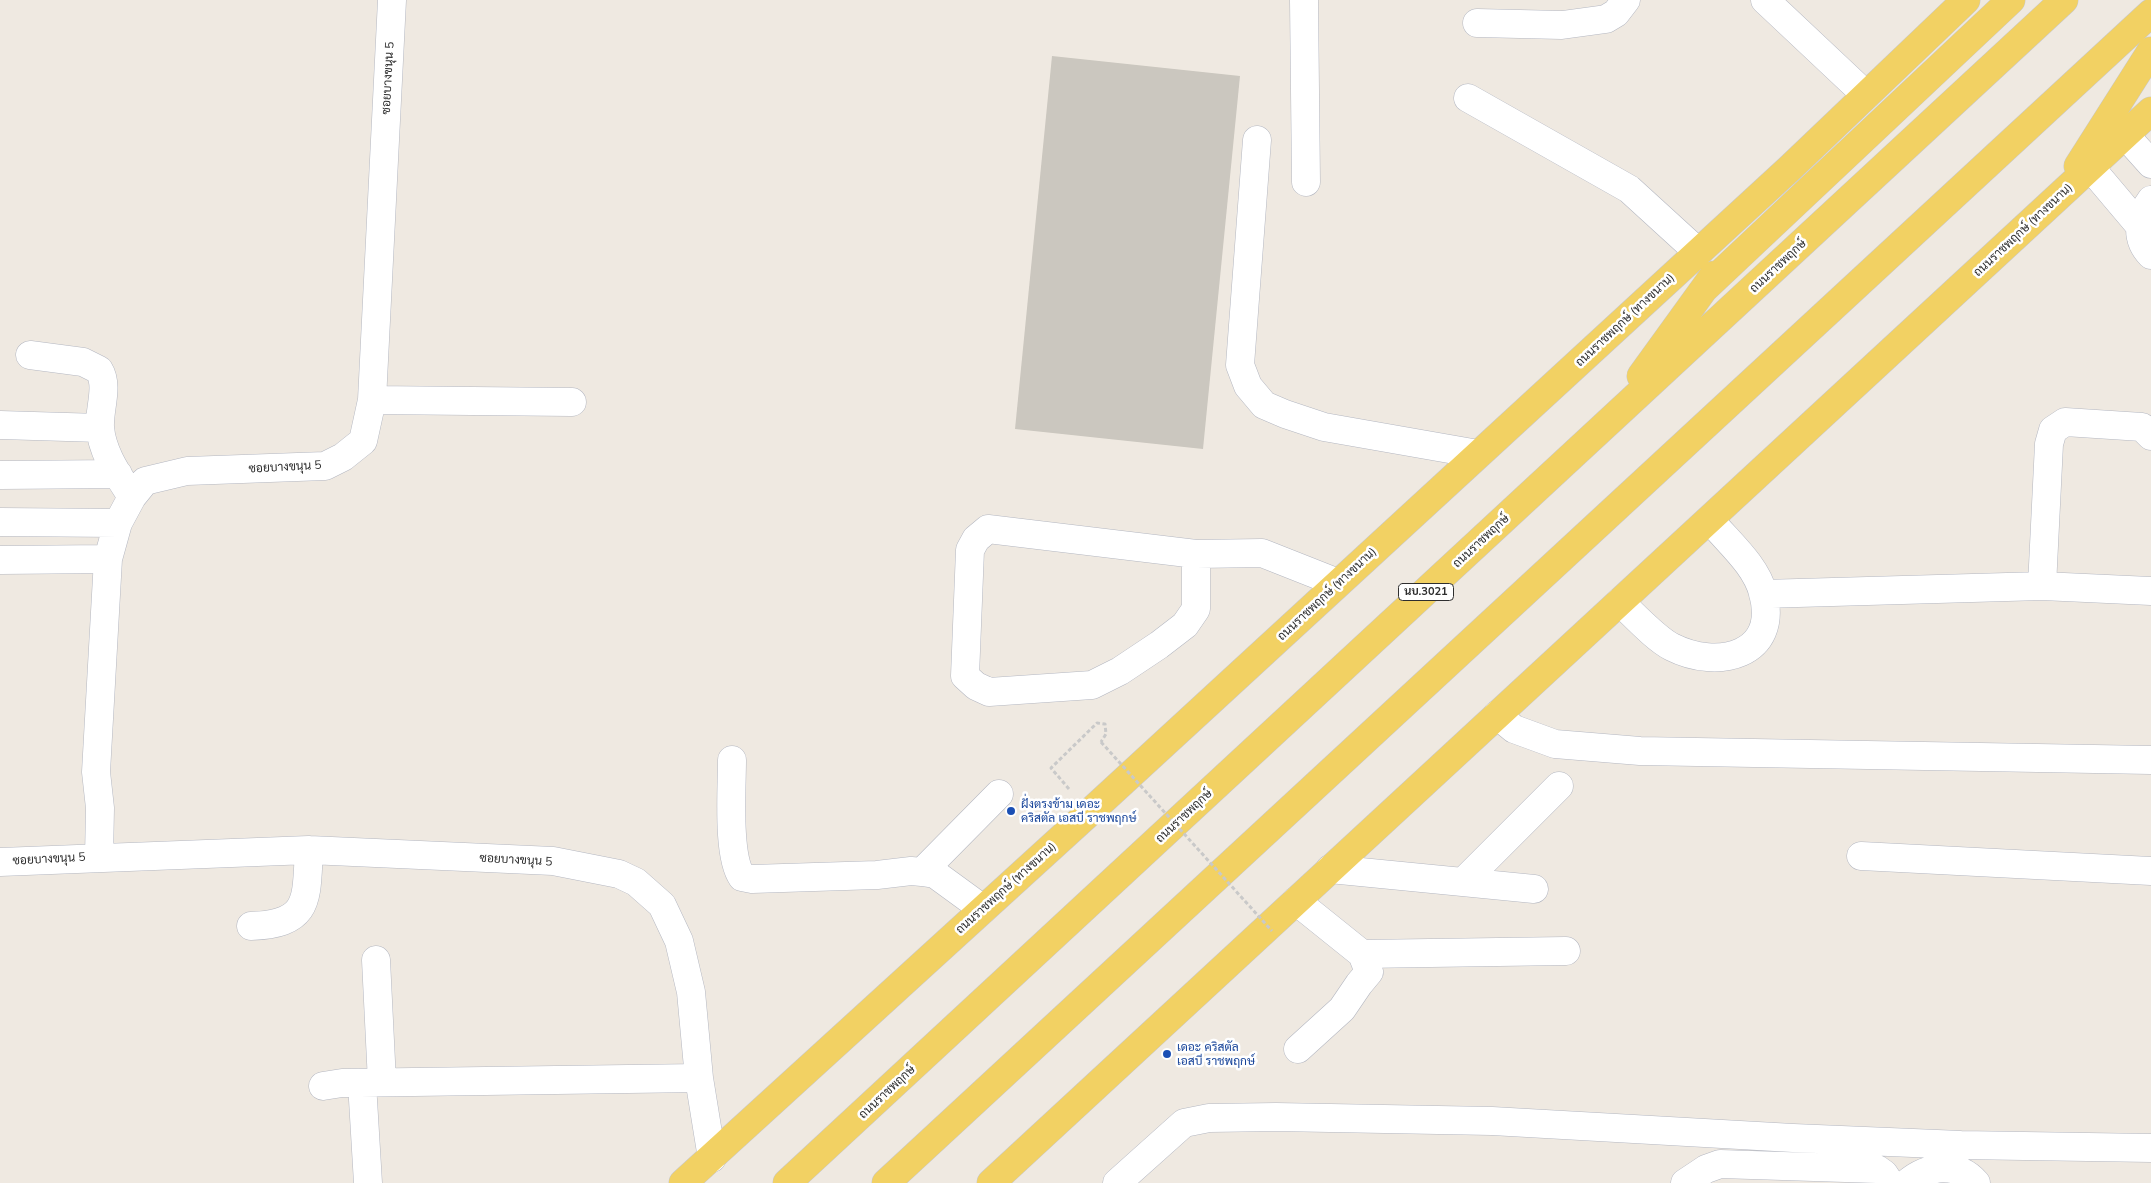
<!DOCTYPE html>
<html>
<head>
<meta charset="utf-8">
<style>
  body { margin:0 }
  canvas { display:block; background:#efe9e1 }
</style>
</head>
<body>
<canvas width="2151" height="1183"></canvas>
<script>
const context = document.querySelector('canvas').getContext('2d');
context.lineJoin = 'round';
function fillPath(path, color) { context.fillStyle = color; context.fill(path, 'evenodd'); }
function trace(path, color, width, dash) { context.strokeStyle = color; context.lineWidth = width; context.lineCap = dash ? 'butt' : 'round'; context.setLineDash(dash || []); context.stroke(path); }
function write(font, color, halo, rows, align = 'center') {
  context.font = font + ' Mulish,Sarabun,sans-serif'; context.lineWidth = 5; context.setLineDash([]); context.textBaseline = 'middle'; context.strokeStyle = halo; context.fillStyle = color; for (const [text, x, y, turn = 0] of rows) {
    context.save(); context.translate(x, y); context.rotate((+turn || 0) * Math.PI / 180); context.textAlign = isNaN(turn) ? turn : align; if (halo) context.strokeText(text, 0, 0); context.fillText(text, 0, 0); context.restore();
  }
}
const building = new Path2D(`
  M1052 56 1240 76 1203 449 1015 429Z`);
const path = new Path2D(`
  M1069 789 1051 768 1097 723 1105 724 1106 734 1101 742`);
const minor = new Path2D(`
  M1304 0 1306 182
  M1765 0 1866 95
  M1477 23 1562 25 1606 19 1616 13 1626 0
  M1468 98 1629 189 1698 252
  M2125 135 2151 164
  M1257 140 1240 365 1248 386 1264 405 1285 414 1324 427 1478 454
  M2090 167 2139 225
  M2151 200C2138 217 2135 239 2151 255
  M30 355 83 362 99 370C109 386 99 409 100 427 102 453 118 475 132 497
  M372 400 572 402
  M0 425 100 428
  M0 475 118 474
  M0 522 118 523
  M1196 554V609L1185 625 1159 645 1120 671 1092 685 989 692 976 686 965 676 970 550 976 539 988 529 1196 554 1262 553 1338 583
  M0 560 108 559
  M2042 586 2049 444 2053 430 2065 422 2142 427 2151 436
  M1763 594 2042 586 2151 591
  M1620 602C1634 615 1656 639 1672 647 1717 670 1780 656 1763 593 1756 565 1728 542 1710 520
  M1497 715 1514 729 1555 744 1640 751 2151 760
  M732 760C732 788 727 856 742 877L752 879 877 875 911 871 922 872 935 874 983 909
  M1861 856 2151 871
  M99 857 100 808 96 772 108 559 118 523 132 497 145 481 187 471 325 466 343 457 363 441 372 400 392 0
  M0 862 309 850 553 861 619 874 636 882 662 905 679 941 691 992 699 1078 712 1158
  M1330 869 1534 889
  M922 872 999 794
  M1463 882 1559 786
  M1296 901 1362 954 1369 972 1359 984 1342 1009 1298 1049
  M251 926C311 924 306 899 309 850
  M1362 954 1566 951
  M376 960 382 1082
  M362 1083 368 1183
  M323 1086 342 1083 699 1078
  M1117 1183 1184 1123 1209 1118 1276 1117 1492 1121 1793 1138 1961 1145 2151 1148
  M1685 1183 1706 1169 1720 1164 1877 1169 1884 1174 1890 1183
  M1907 1183C1927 1166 1957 1161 1976 1183`);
const major = new Path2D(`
  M2078 166 2151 51
  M1704 289 2011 0
  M1641 376 1714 275
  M683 1183 1090 812 1790 168 1966 0
  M787 1183 2064 0
  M886 1183 2151 13
  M991 1183 2151 111`);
const pathBridge = new Path2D(`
  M1101 742 1272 931`);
const markers = [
  [1011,811,5,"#1a4fb4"],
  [1167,1054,5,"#1a4fb4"]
];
const shields = [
  [1426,592,55]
];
const shieldNames = [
  ["นบ.3021",1426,592]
];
const streetNames = [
  ["ซอยบางขนุน 5",388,78,-87],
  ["ถนนราชพฤกษ์ (ทางขนาน)",2023,230,-43],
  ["ถนนราชพฤกษ์",1778,266,-43],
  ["ถนนราชพฤกษ์ (ทางขนาน)",1625,320,-43],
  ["ซอยบางขนุน 5",285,467,-3],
  ["ถนนราชพฤกษ์",1481,541,-43],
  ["ถนนราชพฤกษ์ (ทางขนาน)",1327,594,-43],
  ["ถนนราชพฤกษ์",1184,816,-43],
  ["ซอยบางขนุน 5",49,859,-3],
  ["ซอยบางขนุน 5",516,860,3],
  ["ถนนราชพฤกษ์ (ทางขนาน)",1006,888,-42],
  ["ถนนราชพฤกษ์",887,1092,-43]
];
const transitNames = [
  ["ฝั่งตรงข้าม เดอะ",1021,804],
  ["คริสตัล เอสบี ราชพฤกษ์",1021,818],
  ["เดอะ คริสตัล",1177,1047],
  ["เอสบี ราชพฤกษ์",1177,1061]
];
fillPath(building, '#cbc7bf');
trace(minor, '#b4b7c1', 29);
trace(major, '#c9c9c9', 29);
trace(path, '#c9c9c9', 3, [4, 2.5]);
trace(minor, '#fff', 28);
trace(major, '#f2d163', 28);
trace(pathBridge, '#c9c9c9', 3, [4, 2.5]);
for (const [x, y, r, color] of markers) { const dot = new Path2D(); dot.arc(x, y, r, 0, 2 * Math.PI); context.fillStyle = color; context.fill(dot); trace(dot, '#fff', 2); }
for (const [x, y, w] of shields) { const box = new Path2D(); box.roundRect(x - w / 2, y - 8.5, w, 17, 4); context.fillStyle = '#fff'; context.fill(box); trace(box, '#2e2e2e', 1); }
write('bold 11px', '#2e2e2e', null, shieldNames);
write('12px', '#2e2e2e', '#fff', streetNames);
write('12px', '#164399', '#fff', transitNames, 'left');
</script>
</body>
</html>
